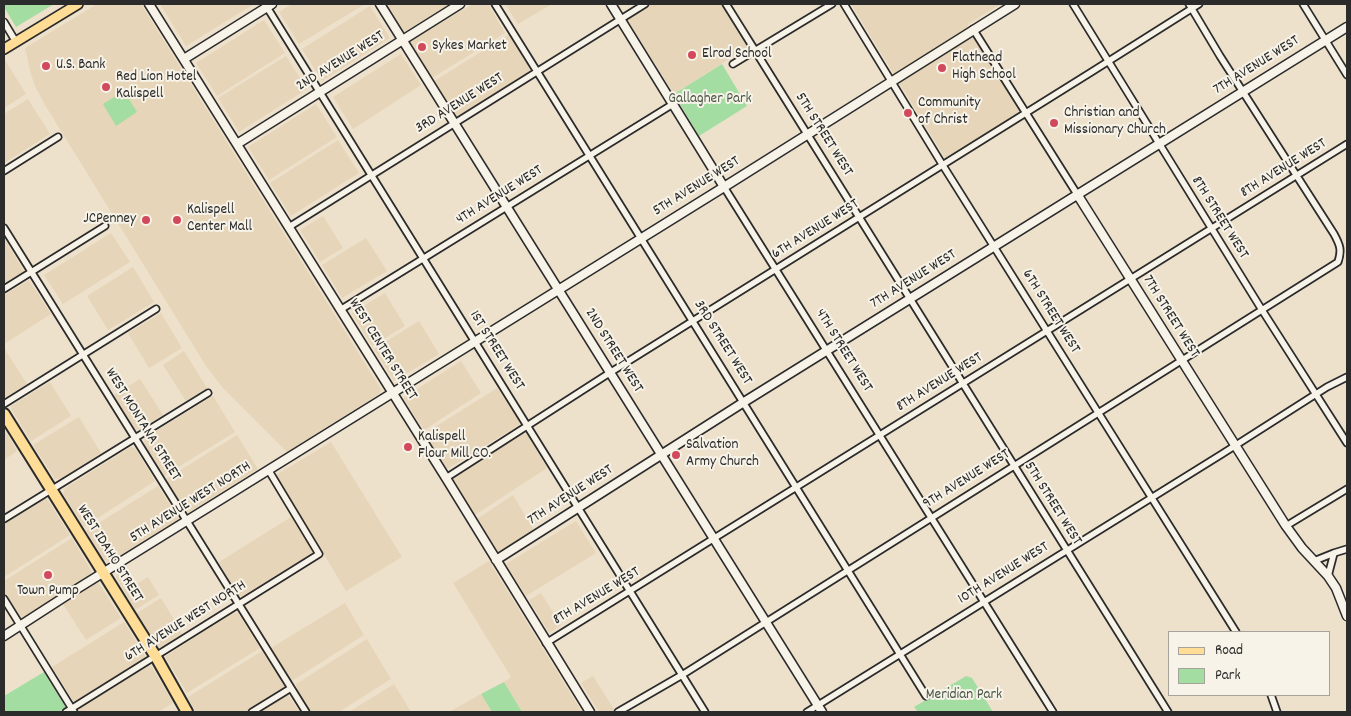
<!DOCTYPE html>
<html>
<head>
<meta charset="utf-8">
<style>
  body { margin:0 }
  #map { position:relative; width:1351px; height:716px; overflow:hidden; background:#ede1cc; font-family:Dekko,sans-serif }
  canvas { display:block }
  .frame { position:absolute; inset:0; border:5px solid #2b2b2b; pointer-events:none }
  .legend { position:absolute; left:1168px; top:631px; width:162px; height:65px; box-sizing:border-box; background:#f7f3e8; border:1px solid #a5a39c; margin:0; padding:6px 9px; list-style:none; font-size:15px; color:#2b2b2b }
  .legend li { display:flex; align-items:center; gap:10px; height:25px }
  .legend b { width:25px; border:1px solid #a5a39c }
</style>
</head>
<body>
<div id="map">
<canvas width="1351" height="716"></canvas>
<div class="frame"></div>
<ul class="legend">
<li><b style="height:6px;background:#ffdd96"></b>Road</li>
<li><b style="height:14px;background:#a3dda2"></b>Park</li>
</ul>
</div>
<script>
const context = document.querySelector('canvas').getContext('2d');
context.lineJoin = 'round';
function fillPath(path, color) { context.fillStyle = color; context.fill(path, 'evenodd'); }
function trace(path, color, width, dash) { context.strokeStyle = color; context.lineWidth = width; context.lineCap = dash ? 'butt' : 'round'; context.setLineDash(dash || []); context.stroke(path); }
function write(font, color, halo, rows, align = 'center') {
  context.font = font + ' Dekko,sans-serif'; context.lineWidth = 4; context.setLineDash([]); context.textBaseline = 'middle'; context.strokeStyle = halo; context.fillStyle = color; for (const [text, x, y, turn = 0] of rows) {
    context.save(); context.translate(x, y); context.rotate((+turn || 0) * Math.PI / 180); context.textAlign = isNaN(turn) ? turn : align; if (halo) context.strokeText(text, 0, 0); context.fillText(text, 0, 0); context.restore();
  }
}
const built = new Path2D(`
  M97 4H141L379 386 381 390 379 394 287 452 222 387 206 366 45 105 35 86 31 74 25 48Z
  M160 4H254L186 46Z
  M292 4H365L299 44 279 12Z
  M386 4H450L404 32Z
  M473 4H488L505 33 432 78 415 49 410 46V41Z
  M505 4H552L518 24Z
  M651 4H721L748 47 674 94 627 19Z
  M851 4H1001L968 24 1021 112 945 158Z
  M370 6 390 38 322 81 302 49Z
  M264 20 285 53 217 96 196 63Z
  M508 35H510L530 68 529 73 459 117 456 116 434 81Z
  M401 54 421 85 353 129 333 97Z
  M286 56 307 89 239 132 218 98Z
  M5 60 26 94 4 108V61Z
  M28 99 50 134 4 163V114Z
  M316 104 337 137 269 180 248 147Z
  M338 140 359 173 291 216 270 183Z
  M323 216 343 248 320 262 300 230Z
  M111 233 130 262 63 304 44 275Z
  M4 238 24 271 4 284Z
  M366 238 387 271 342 298 322 265Z
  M133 267 154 302 108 330 87 296Z
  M29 280 51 314 4 344V295Z
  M385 293 405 326 372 346 352 313Z
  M161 313 182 348 149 368 128 333Z
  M419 321 439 354 394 381 374 349Z
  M4 348 27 384 6 397 4 396Z
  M184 351 207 388 186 401 163 365Z
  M461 361 481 393 424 430 403 398Z
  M140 379 163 415 137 430 134 428 114 395Z
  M50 382 71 416 31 441 11 409V406Z
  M497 388 520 422 519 425 447 469 424 434Z
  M213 396 235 432 164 476 144 444 145 438Z
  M79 417 101 453 62 478 55 479 33 445Z
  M4 429 17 451 4 460Z
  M523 433 527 434 547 468 475 515 452 478Z
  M237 435 258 469 189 512 186 511 166 479Z
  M331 442 402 557 346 591 276 475Z
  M131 447 135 448 155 481 84 527 63 494 65 488Z
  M158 486 178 518V520L111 562 104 560 86 531Z
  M513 495 535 532 501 553H499L477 519Z
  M47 499 70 535 4 577V523L42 500Z
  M291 517 312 548V553L243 596H238L219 562Z
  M576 521 596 553 526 596 506 564Z
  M72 538 92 572 91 574 57 595 51 602 21 619 4 591V581Z
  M489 561 582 712H522L504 682 511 677 453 583Z
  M125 568 135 585 148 577 159 595 135 610 116 577 117 574Z
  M98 582 121 618 86 640 63 604Z
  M541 593 561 625 549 633 529 600Z
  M161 598 183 635 163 648 158 646 137 613Z
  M345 603 364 635 295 679 291 680 274 654 272 649 274 646Z
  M234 612 238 613 260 648 187 693 166 658V656Z
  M124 622 145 656 144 659 75 701H73L52 667Z
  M367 639 391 679 339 712H311L297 689 296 684Z
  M262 651 284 686V689L245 712H195L188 697Z
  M148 666 152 667 173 703 158 712H79L80 708Z
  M593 676 615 711 614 712H599L581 683Z
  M394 684 411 712H349Z
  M481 694 492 712H449Z
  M288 695 300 712H259L286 695Z`);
const green = new Path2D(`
  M4 4H54L16 27 4 7Z
  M722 64 747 106 699 136 674 94Z
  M124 91 137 112 116 126 103 104Z
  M44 672 65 706V708L58 712H4V696Z
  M966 676 972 678 993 712H918L914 707Z
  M504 682 522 712H492L481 694Z`);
const minor = new Path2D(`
  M265 4 705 712
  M495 4 926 696
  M726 4 1168 712
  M844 4 942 164 1236 632
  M1073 4 1262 310 1347 443
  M1303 4 1347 75
  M4 22 16 42
  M973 29 1077 194
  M733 64 832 4
  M4 171 58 137
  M724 187 1053 712
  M289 227 645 4
  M4 228 306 712
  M4 289 105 226
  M340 310 673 104
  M4 404 156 309
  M446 478 611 372 1093 71 1199 4
  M4 519 208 393
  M1286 526 1347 489
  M1314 561 1334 553
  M1328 576 1334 553 1347 549
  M4 599 74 712
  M546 643 1347 144
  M1271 695 1277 712
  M66 712 319 554 269 471
  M252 712 291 688
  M618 712 682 675 1338 262C1342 250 1340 245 1334 234L1220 56 1189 4
  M807 712 1222 454 1327 387 1347 377`);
const tertiary = new Path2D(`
  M149 4 446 478 590 712
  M380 4 822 712
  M611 4 724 187
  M184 59 272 4
  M237 144 460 4
  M1077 194 1286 526 1302 548 1328 576 1336 588 1347 616
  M496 560 744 402 1347 27
  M4 636 72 592 724 187 1015 4`);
const primary = new Path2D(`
  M4 49 78 4`);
const trunk = new Path2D(`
  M4 414 156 657 187 712`);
const markers = [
  [422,47,5,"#d1495b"],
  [692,55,5,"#d1495b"],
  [46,66,5,"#d1495b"],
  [942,68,5,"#d1495b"],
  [106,87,5,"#d1495b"],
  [908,113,5,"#d1495b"],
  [1054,123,5,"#d1495b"],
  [146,220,5,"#d1495b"],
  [177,220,5,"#d1495b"],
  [408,447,5,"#d1495b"],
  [676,455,5,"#d1495b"],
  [48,575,5,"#d1495b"]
];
const poiNames = [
  ["Sykes Market",432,47],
  ["Elrod School",702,55],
  ["Flathead",952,59],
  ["High School",952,76],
  ["U.S. Bank",56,66],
  ["Red Lion Hotel",116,78],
  ["Kalispell",116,95],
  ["Community",918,104],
  ["of Christ",918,121],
  ["Christian and",1064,114],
  ["Missionary Church",1064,131],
  ["Kalispell",187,211],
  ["Center Mall",187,228],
  ["JCPenney",136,220,"right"],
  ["Kalispell",418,438],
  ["Flour Mill CO.",418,455],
  ["Salvation",686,446],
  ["Army Church",686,463],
  ["Town Pump",48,592,"center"]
];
const streetNames = [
  ["2ND AVENUE WEST",341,62,-32],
  ["7TH AVENUE WEST",1257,66,-32],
  ["3RD AVENUE WEST",460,104,-32],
  ["5TH STREET WEST",823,135,58],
  ["8TH AVENUE WEST",1284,169,-32],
  ["5TH AVENUE WEST",697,187,-32],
  ["4TH AVENUE WEST",500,196,-32],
  ["8TH STREET WEST",1219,218,58],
  ["6TH AVENUE WEST",816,230,-32],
  ["7TH AVENUE WEST",914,280,-32],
  ["6TH STREET WEST",1050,312,58],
  ["7TH STREET WEST",1170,317,58],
  ["3RD STREET WEST",722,343,58],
  ["WEST CENTER STREET",382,350,58],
  ["1ST STREET WEST",496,351,58],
  ["2ND STREET WEST",613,351,58],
  ["4TH STREET WEST",843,351,58],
  ["8TH AVENUE WEST",940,383,-32],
  ["WEST MONTANA STREET",142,425,58],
  ["9TH AVENUE WEST",967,480,-32],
  ["7TH AVENUE WEST",571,496,-33],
  ["5TH AVENUE WEST NORTH",191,503,-32],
  ["5TH STREET WEST",1052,504,58],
  ["WEST IDAHO STREET",109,554,58],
  ["10TH AVENUE WEST",1004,574,-32],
  ["8TH AVENUE WEST",597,597,-31],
  ["6TH AVENUE WEST NORTH",186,622,-32]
];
const parkNames = [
  ["Gallagher Park",710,100],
  ["Meridian Park",964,696]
];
fillPath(built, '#e6d5b8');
fillPath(green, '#a3dda2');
trace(minor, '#2b2b2b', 9);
trace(tertiary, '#2b2b2b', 11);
trace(primary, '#2b2b2b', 12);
trace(trunk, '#2b2b2b', 14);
trace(minor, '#f7f3e8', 5.5);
trace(tertiary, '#f7f3e8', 8);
trace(primary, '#ffdd96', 9);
trace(trunk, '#ffdd96', 10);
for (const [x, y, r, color] of markers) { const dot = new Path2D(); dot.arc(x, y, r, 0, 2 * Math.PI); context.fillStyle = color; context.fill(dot); trace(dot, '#f7f3e8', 2); }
write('15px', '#2b2b2b', '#f7f3e8', poiNames, 'left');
write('15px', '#2b2b2b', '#f7f3e8', streetNames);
write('15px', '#495849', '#f7f3e8', parkNames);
</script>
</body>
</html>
